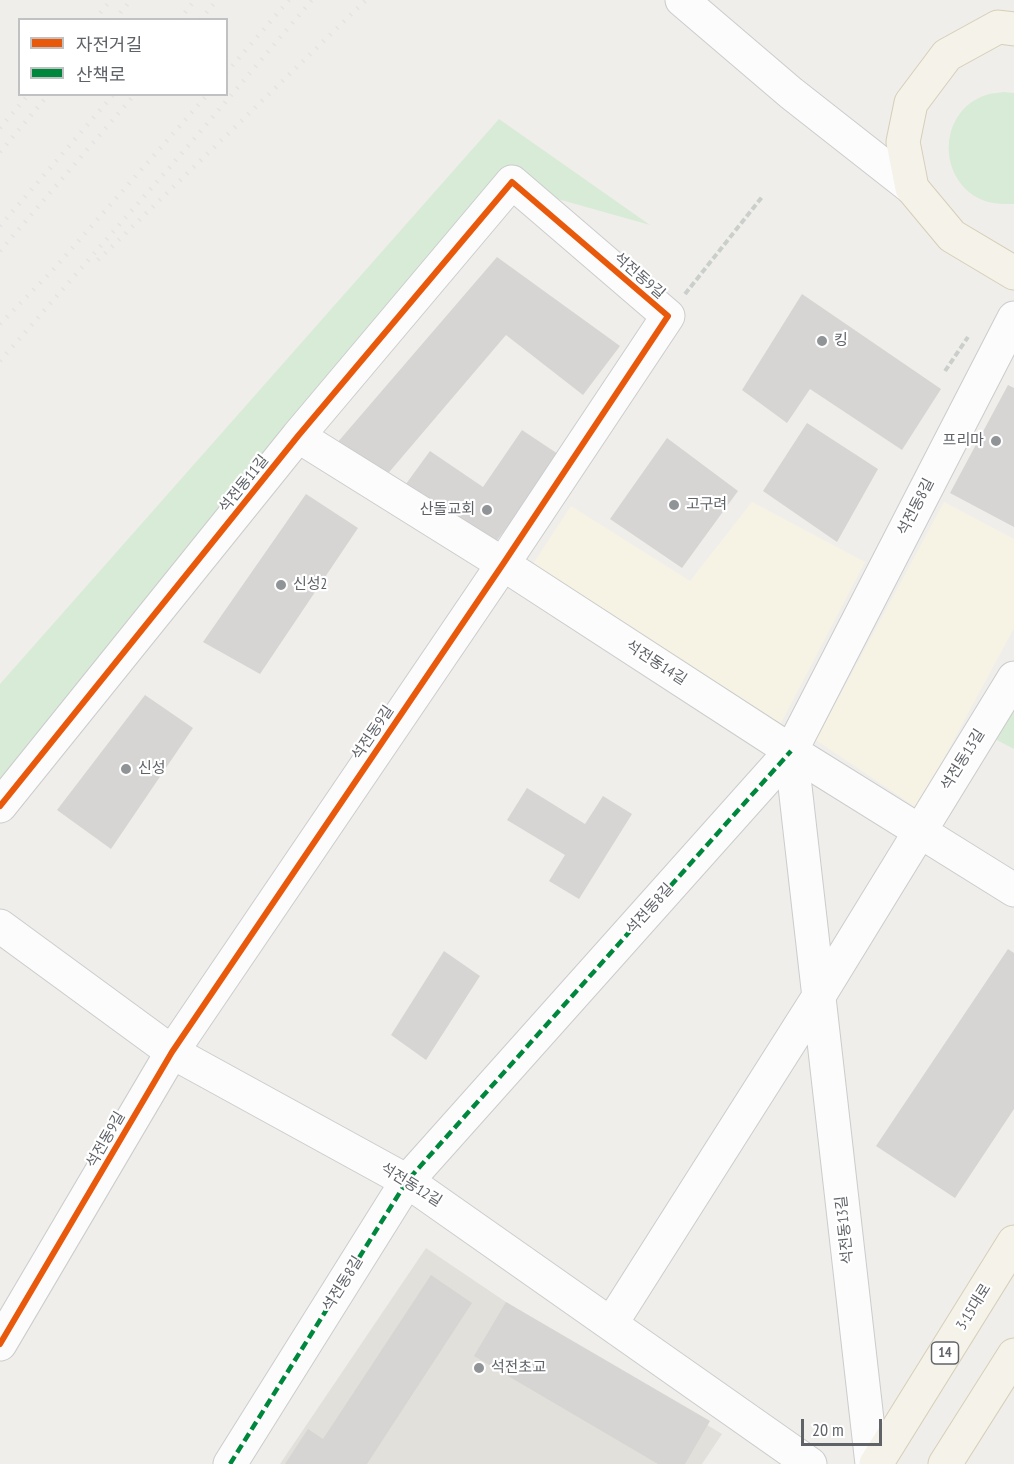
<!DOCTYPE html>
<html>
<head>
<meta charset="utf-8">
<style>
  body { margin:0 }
  #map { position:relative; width:1014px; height:1464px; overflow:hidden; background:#efeeea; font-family:"PT Sans Narrow","Noto Sans KR",sans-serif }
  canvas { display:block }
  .legend { position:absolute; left:18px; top:18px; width:210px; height:78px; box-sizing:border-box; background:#fff; border:2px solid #bfc1c3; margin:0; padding:8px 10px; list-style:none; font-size:18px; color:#5f6368 }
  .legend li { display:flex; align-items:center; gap:12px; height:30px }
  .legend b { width:30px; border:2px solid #bfc1c3 }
  .scale { position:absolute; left:801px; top:1419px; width:81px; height:27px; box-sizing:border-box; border:3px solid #5f6368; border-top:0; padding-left:8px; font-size:18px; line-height:21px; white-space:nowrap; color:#5f6368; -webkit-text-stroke:4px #fff; paint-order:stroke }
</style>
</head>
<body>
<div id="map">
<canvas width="1014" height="1464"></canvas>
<ul class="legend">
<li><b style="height:8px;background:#e8590c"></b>자전거길</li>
<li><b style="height:8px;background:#00873e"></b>산책로</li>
</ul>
<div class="scale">20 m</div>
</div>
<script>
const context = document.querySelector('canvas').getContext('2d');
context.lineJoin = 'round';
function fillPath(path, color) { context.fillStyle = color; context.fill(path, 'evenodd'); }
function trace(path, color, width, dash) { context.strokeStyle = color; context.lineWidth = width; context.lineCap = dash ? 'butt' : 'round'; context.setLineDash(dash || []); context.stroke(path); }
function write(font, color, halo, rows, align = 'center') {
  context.font = font + ' "PT Sans Narrow","Noto Sans KR",sans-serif'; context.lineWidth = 4.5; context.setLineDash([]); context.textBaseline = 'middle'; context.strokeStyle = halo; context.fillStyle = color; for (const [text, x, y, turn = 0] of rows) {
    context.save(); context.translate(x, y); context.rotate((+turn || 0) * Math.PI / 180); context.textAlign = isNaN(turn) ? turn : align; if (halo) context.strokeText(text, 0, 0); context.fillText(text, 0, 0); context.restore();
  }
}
const commercial = new Path2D(`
  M752 502 865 562 780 725 531 567 571 506 690 581Z
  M944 502 1014 539V628L917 808 816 740Z`);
const education = new Path2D(`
  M426 1248 506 1302 722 1434 702 1464H280Z`);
const green = new Path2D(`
  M1004 92 1014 93V204C1001 204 989 204 978 198 936 175 940 110 986 95 991 93 998 93 1004 92Z
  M499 119 650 225 501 183 0 787V684Z
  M1014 699V749L993 738Z`);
const building = new Path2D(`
  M497 257 620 346 583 395 506 335 385 477 337 443Z
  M802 294 941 389 902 450 810 389 787 423 742 390Z
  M1008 385 1014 388V527L950 493Z
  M807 423 878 469 837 542 763 491Z
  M522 430 561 456 491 548 403 488 430 451 483 487Z
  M667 438 738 491 682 568 610 519Z
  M306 494 358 528 260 674 203 642Z
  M145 695 193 728 111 849 57 810Z
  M527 788 585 824 603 796 632 814 579 899 549 881 565 855 507 820Z
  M1008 949 1014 953V1109L955 1198 876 1146Z
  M444 951 480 976 426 1060 391 1035Z
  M431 1275 472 1303 367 1464H285L308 1429 323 1439Z
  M506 1302 710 1421 685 1464H658L474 1356Z`);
const path = new Path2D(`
  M685 294 762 197
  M945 371 968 337`);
const minor = new Path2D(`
  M682 0 791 93 912 188
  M298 436 503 564 791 751 1014 890
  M791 751 872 1464
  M0 806 298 436 512 182 668 316 503 564 172 1052 0 1344
  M0 926 172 1052 407 1181 810 1464
  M611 1324 819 996 1014 678
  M230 1464 407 1181 791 751 1014 318`);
const major = new Path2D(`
  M1014 29 998 27 947 55 911 103 903 142 912 188 952 236 1014 273
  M876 1464 1014 1242
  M945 1464 1014 1355`);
const rail = new Path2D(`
  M94 20 111 0
  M114 20 131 0
  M179 20 195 0
  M200 20 217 0
  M226 73 289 0
  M0 128 29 94
  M0 152 49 94
  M0 226 114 94
  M0 251 135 94
  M98 260 366 0
  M0 324 52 271 208 94
  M0 361 183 152 312 0`);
const quiet = new Path2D(`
  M230 1464 407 1181 791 751`);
const cycleway = new Path2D(`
  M0 806 298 436 512 182 668 316 503 564 172 1052 0 1344`);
const markers = [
  [822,341,6,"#919496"],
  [996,441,6,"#919496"],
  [674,505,6,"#919496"],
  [487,510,6,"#919496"],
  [281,585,6,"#919496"],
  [126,769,6,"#919496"],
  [479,1368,6,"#919496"]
];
const shields = [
  [945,1353,27]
];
const shieldNames = [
  ["14",945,1353]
];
const streetNames = [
  ["석전동9길",639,276,41],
  ["석전동11길",244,484,-51],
  ["석전동8길",916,507,-63],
  ["석전동14길",656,663,33],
  ["석전동9길",373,733,-56],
  ["석전동13길",963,760,-58],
  ["석전동8길",650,909,-48],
  ["석전동9길",106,1140,-60],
  ["석전동12길",411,1185,32],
  ["석전동13길",845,1230,-96],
  ["석전동8길",343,1284,-58],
  ["3·15대로",974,1307,-58]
];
const poiNames = [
  ["킹",834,341],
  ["프리마",984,441,"right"],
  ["고구려",686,505],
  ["산돌교회",475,510,"right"],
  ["신성2",293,585],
  ["신성",138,769],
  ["석전초교",491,1368]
];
fillPath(commercial, '#f7f3e4');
fillPath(education, '#e2e0da');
fillPath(green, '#d8ebd6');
fillPath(building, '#d6d5d3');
trace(minor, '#cbcccc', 35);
trace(major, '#d7ceb8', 35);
trace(path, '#cacfcc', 4, [6, 3]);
trace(minor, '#fdfcfc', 33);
trace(major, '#f4f2e9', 33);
trace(rail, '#e4e4e4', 4.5, [1.5, 8]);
trace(quiet, '#00873e', 4.5, [9, 4.5]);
trace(cycleway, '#e8590c', 6);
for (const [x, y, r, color] of markers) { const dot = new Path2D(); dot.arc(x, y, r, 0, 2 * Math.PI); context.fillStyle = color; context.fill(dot); trace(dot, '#fff', 2); }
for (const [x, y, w] of shields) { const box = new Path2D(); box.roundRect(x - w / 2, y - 11, w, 22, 4.5); context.fillStyle = '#fff'; context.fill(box); trace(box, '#5f6368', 1.5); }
write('bold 14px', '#5f6368', null, shieldNames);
write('15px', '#5f6368', '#fff', streetNames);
write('15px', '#5f6368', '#fff', poiNames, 'left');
</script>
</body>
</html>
